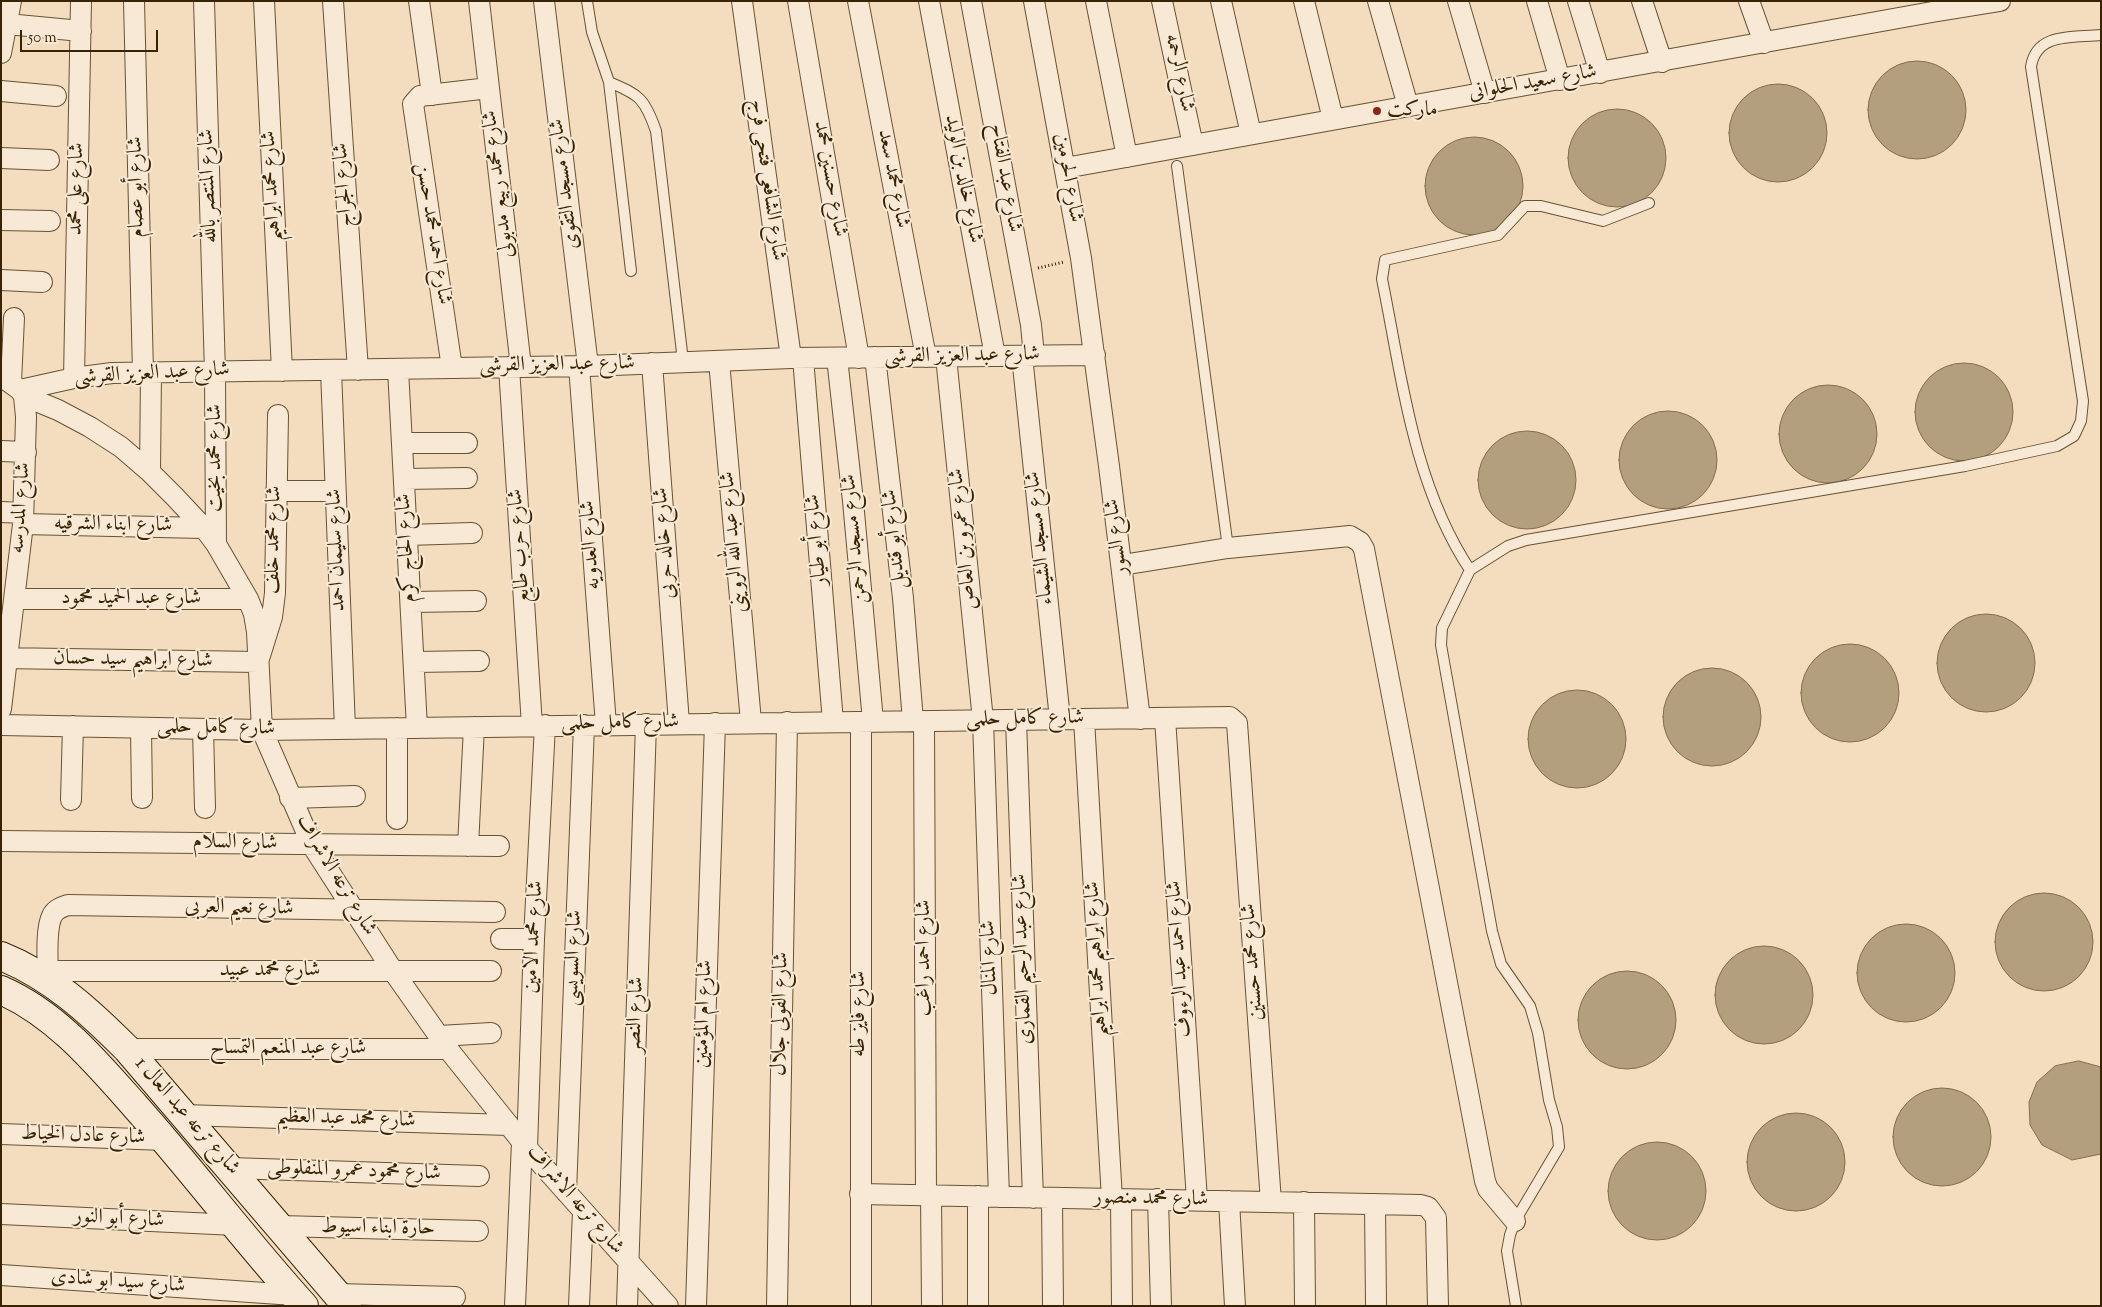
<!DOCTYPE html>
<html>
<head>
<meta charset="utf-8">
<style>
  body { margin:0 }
  #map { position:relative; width:2102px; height:1307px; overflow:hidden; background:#f3ddbe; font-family:"Sorts Mill Goudy",serif }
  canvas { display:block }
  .frame { position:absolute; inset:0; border:2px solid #382303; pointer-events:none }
  .scale { position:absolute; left:20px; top:30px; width:138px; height:22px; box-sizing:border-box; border:2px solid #382303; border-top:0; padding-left:6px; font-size:15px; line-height:18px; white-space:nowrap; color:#382303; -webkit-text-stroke:4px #f7e9d5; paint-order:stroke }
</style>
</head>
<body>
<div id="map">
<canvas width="2102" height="1307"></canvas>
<div class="frame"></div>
<div class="scale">50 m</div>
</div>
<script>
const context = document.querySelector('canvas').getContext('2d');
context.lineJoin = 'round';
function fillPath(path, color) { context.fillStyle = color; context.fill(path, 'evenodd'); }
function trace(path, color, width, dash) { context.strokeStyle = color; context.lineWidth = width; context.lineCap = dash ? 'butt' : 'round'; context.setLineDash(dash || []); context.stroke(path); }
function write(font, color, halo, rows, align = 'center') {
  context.font = font + ' "Sorts Mill Goudy",Amiri,serif'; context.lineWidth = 4; context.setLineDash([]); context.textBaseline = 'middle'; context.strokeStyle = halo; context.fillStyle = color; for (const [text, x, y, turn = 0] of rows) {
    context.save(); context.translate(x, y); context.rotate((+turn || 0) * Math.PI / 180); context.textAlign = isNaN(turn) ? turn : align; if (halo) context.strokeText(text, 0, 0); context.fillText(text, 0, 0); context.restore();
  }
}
const water = new Path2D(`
  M1868 110a49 49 0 1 1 98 0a49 49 0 1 1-98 0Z
  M1729 133a49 49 0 1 1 98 0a49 49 0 1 1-98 0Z
  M1568 158a49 49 0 1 1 98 0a49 49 0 1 1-98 0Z
  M1425 186a49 49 0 1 1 98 0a49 49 0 1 1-98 0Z
  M1915 412a49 49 0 1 1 98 0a49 49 0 1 1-98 0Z
  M1779 434a49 49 0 1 1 98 0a49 49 0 1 1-98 0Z
  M1619 460a49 49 0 1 1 98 0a49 49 0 1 1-98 0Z
  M1478 480a49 49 0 1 1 98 0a49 49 0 1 1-98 0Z
  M1937 663a49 49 0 1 1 98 0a49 49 0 1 1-98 0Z
  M1801 693a49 49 0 1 1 98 0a49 49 0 1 1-98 0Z
  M1663 717a49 49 0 1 1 98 0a49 49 0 1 1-98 0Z
  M1528 739a49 49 0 1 1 98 0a49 49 0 1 1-98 0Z
  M1995 942a49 49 0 1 1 98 0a49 49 0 1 1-98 0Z
  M1857 973a49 49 0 1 1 98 0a49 49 0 1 1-98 0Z
  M1715 995a49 49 0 1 1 98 0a49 49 0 1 1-98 0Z
  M1578 1020a49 49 0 1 1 98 0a49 49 0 1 1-98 0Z
  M2079 1061 2101 1067V1154L2072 1160 2042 1145 2030 1125 2029 1102 2037 1082 2055 1066Z
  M1893 1137a49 49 0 1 1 98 0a49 49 0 1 1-98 0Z
  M1747 1162a49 49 0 1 1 98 0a49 49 0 1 1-98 0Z
  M1608 1191a49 49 0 1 1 98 0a49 49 0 1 1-98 0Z`);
const path = new Path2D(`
  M1038 268 1064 262`);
const lane = new Path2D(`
  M587 1 592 32 609 82 631 271
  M609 82C640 95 645 99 656 131L683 361
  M1177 166 1228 548
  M1470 570C1413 484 1402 378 1382 279L1385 260 1498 235 1525 206H1541L1603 221 1649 203
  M1516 1306 1507 1251 1510 1235 1515 1221 1559 1147 1557 1127 1549 1100 1538 1033 1530 1006 1501 964 1492 931 1441 645 1442 628 1470 570 1508 546 1526 540 1965 466 2057 446 2074 436 2081 421 2083 401 2031 67C2036 32 2073 38 2101 35`);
const street = new Path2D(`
  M134 1 143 373
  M204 1 215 372 216 544
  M264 1 282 371
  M333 1 358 370
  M419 1 432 95
  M479 1 521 367
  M544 1 588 366
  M742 1 791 358
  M798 1 859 358
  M858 1 926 357
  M929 1 995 356
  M971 1 1031 325 1034 356
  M1034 1 1081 258 1109 466 1140 719
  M1096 1 1127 157
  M1162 1 1193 145
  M1221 1 1251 134
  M1304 1 1333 119
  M1378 1 1408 106
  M1458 1 1485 93
  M1537 1 1560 80
  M1578 1 1600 73
  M1642 1 1662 62
  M1749 1 1764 43
  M7 24 81 31
  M1 53 11 1
  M1 91 56 96
  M1 158 49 160
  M1065 168 1932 12 2000 1
  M1 220 50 221
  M1 280 42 282
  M1022 356 1060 719
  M875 357 903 598 913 721
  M946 357 983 720 999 1197
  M803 358 833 722
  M837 358 853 501 873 721
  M719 361 751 722
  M652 363 679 723
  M579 366 606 725
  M509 367 532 726
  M452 368 413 104 420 96 489 88
  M398 369 417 728
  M331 370 345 729
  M1 376 20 390 24 396 26 417 23 524 1 709
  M74 378 81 1
  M11 382 14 318
  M20 390 74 378 112 373 588 366 791 358 1095 355
  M24 396 58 410 90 427 121 447 150 472 175 497 204 528 216 544 248 599 254 614 257 632 262 730 312 845 393 971 448 1049 527 1148 668 1306
  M402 443H467
  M1 451 26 452
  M150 472 151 373
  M404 479 467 478
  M276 491H335
  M1 512 23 513
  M23 524 204 528
  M407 535 472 533
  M1122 565 1228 548 1350 536 1360 542 1364 549 1485 1181 1488 1189 1515 1221
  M15 599H248
  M411 602 476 601
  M1 658 258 662 272 617 275 593 278 415
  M414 662 479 661
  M1165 718 1197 1200
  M1084 719 1112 1199
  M1016 720 1033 1198
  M924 721 926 1195
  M1 725 262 730 1230 717 1237 723 1271 1202
  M141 728 142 798
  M203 729 205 808
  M290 798 355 796
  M71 800 73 726
  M397 819V728
  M1 841 499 846
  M468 846 474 727
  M501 939H534
  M48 971H491
  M48 980C48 964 45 930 52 916 55 909 62 907 68 905L495 912
  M439 1036 491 1033
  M127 1049H448
  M183 1115 509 1125
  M1 1134 165 1140
  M527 1148 534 939 545 725
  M230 1168 479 1176
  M566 1192 584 725
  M860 1194 1421 1205 1428 1207 1436 1218 1438 1306
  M931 1195 932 1306
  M978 1196V1306
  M1052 1198 1053 1306
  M1121 1199 1122 1306
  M1158 1199 1161 1306
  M1229 1201 1235 1306
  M1304 1202 1305 1306
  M1375 1204 1376 1306
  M1 1214 236 1225
  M279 1226 478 1231
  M1 1275 294 1295
  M337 1294 455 1297
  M515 1306 522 1142
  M579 1306 583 1211
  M627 1306 646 724
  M696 1306 715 723
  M777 1306 787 722
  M861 1306V722`);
const secondary = new Path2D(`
  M1 956C51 976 89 1011 127 1049L347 1306
  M1 990C56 1014 96 1062 135 1106 193 1171 245 1241 304 1306`);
const markers = [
  [1377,111,5,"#8f2418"]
];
const streetNames = [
  ["شارع الرحمه",1178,73,78],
  ["شارع سعيد الحلوانى",1533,84,-10],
  ["شارع عبد الفتاح",1004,178,80],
  ["شارع الحرمين",1067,178,80],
  ["شارع حسنين محمد",829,179,80],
  ["شارع محمد سعد",892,179,79],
  ["شارع خالد بن الوليد",962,179,79],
  ["شارع الشافعى فتحى فرج",766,180,82],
  ["شارع محمد ربيع مدبولى",500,184,-97],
  ["شارع مسجد التقوى",566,184,-97],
  ["شارع الجراج",345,185,-94],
  ["شارع المنتصر بالله",210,186,-92],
  ["شارع محمد ابراهيم",273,186,-93],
  ["شارع أبو عصام",138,187,-91],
  ["شارع على محمد",78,189,-89],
  ["شارع احمد محمد حسن",432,234,81],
  ["شارع عبد العزيز القرشى",962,357,-1],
  ["شارع عبد العزيز القرشى",557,366,-1],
  ["شارع عبد العزيز القرشى",152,375,-3],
  ["شارع محمد بخيت",216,458,-90],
  ["شارع المدرسه",22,508,-86],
  ["شارع ابناء الشرقيه",113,526,1],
  ["شارع السور",1118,537,-97],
  ["شارع مسجد الشيماء",1041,538,-96],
  ["شارع مسجد الرحمن",856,539,-95],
  ["شارع أبو قنديل",896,539,-96],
  ["شارع عمرو بن العاص",965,539,-96],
  ["شارع محمد خلف",275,540,-89],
  ["شارع أبو طيار",818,540,-95],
  ["شارع عبد الله الروينى",735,542,-95],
  ["شارع خالد حربى",666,543,-94],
  ["شارع العدويه",592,545,-94],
  ["شارع حرب طايع",521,546,-94],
  ["شارع الحاج كرم",408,548,-93],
  ["شارع سليمان احمد",338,550,-92],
  ["شارع عبد الحميد محمود",131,599],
  ["شارع ابراهيم سيد حسان",133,661,1],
  ["شارع كامل حلمى",1025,720,-1],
  ["شارع كامل حلمى",620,724,-1],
  ["شارع كامل حلمى",216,729,1],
  ["شارع السلام",235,844,1],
  ["شارع ترعه الاشراف",335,876,59],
  ["شارع نعيم العربى",239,909,1],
  ["شارع محمد الامين",535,937,-87],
  ["شارع السويسى",575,958,-88],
  ["شارع احمد راغب",925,958,-90],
  ["شارع المنال",991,958,-92],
  ["شارع عبد الرحيم القمارى",1024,959,-92],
  ["شارع ابراهيم محمد ابراهيم",1098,959,-93],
  ["شارع احمد عبد الرءوف",1181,959,-94],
  ["شارع محمد حسنين",1254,962,-94],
  ["شارع محمد عبيد",270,971],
  ["شارع ام المؤمنين",705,1014,-88],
  ["شارع الفولى جلال",782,1014,-89],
  ["شارع فايز طه",860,1014,-90],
  ["شارع النصر",637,1015,-88],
  ["شارع عبد المنعم التمساح",288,1049],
  ["شارع ترعه عبد العال 1",186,1117,49],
  ["شارع محمد عبد العظيم",346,1120,2],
  ["شارع عادل الخياط",83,1137,2],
  ["شارع محمود عمرو المنفلوطى",354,1172,2],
  ["شارع محمد منصور",1151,1200,1],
  ["شارع ترعه الاشراف",574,1201,49],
  ["شارع أبو النور",119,1220,3],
  ["حارة ابناء اسيوط",378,1229,1],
  ["شارع سيد ابو شادى",118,1283,4]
];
const poiNames = [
  ["ماركت",1387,111]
];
fillPath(water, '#b39e7e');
trace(water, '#826d4d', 1);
trace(lane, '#675232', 12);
trace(street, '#675232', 22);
trace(secondary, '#382303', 30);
trace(path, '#382303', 3, [1, 2.5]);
trace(lane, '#f7e9d5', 10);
trace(street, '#f7e9d5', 20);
trace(secondary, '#f7e9d5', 28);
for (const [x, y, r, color] of markers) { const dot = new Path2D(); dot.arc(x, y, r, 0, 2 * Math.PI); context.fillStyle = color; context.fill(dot); trace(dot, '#f7e9d5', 2); }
write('21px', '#382303', '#f7e9d5', streetNames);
write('21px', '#382303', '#f7e9d5', poiNames, 'left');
</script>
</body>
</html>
